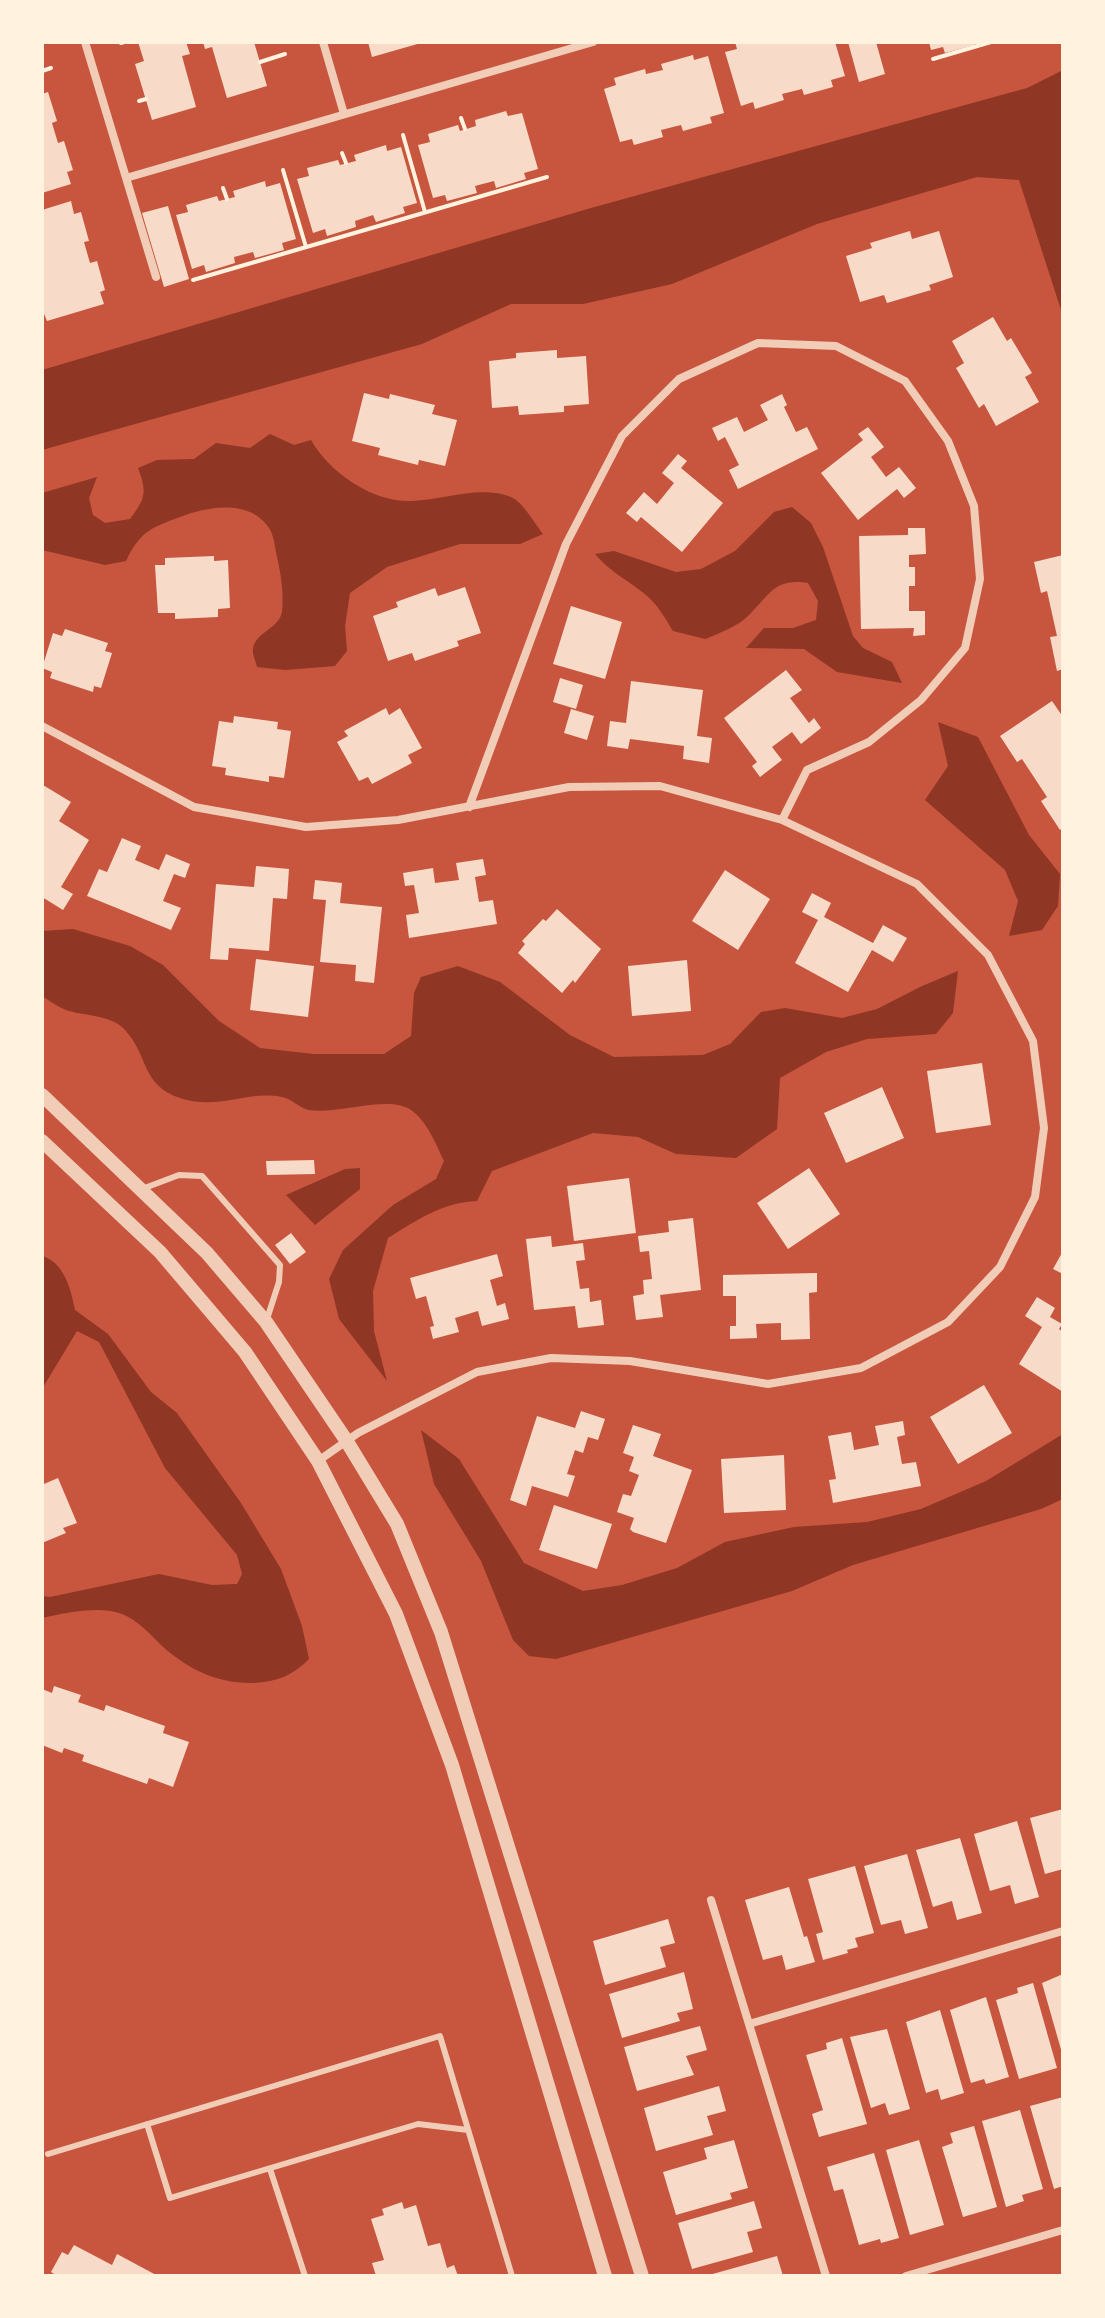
<!DOCTYPE html>
<html>
<head>
<meta charset="utf-8">
<style>
  body { margin:0 }
  #map { position:relative; width:1105px; height:2318px; overflow:hidden; background:#c8553d; font-family:Manrope,sans-serif }
  canvas { display:block }
  .frame { position:absolute; inset:0; border:44px solid #fff3e0; pointer-events:none }
</style>
</head>
<body>
<div id="map">
<canvas width="1105" height="2318"></canvas>
<div class="frame"></div>
</div>
<script>
const context = document.querySelector('canvas').getContext('2d');
context.lineJoin = 'round';
function fillPath(path, color) { context.fillStyle = color; context.fill(path, 'evenodd'); }
function trace(path, color, width, dash) { context.strokeStyle = color; context.lineWidth = width; context.lineCap = dash ? 'butt' : 'round'; context.setLineDash(dash || []); context.stroke(path); }
const water = new Path2D(`
  M1063 70V316L1019 180 977 177 817 224 672 284 583 304H511L422 344 42 450V370L591 208 1027 88Z
  M270 434 294 445 311 440C329 472 373 503 412 501 445 500 480 485 511 497 523 502 535 524 543 534L520 544H460L387 567 350 593 345 626 347 651 335 666 285 670 257 667C256 662 252 654 253 649 255 632 279 629 282 612 284 594 281 574 277 557 275 548 274 535 269 528 250 499 208 506 180 517 150 528 140 532 126 561L105 565 42 550V493L97 477 89 498 93 515 105 523 130 519C146 498 147 492 138 468L157 460 194 459 216 443 250 448Z
  M792 507 811 523 823 547 853 636 863 648 892 662 902 683 837 672 804 649 746 648 764 628H793L816 620 818 601 808 583C775 578 771 593 750 614 739 626 720 633 705 639L673 631C665 618 658 605 646 595 628 580 610 572 595 554L614 551 676 572 701 569 735 551 774 512Z
  M938 722 978 737 1029 835 1060 874 1058 906 1042 930 1009 936 1018 901 1005 870 925 800 948 766Z
  M73 929 130 946 163 965 219 1021 260 1048 314 1054H384L411 1036 414 993 421 977 458 966 500 982 570 1035 614 1057 703 1055 730 1044 761 1012 785 1008 842 1018 877 1009 922 986 958 971 953 1013 936 1034 867 1039 826 1052 780 1078 777 1129 736 1158 676 1154 638 1137 593 1133 492 1171 477 1201C443 1202 417 1220 388 1238L373 1291 374 1331 387 1381 339 1319 329 1279 343 1250 393 1205 436 1179 444 1161C436 1144 427 1121 411 1110 389 1094 336 1115 309 1110 299 1108 291 1098 282 1097 247 1090 217 1111 180 1098 141 1085 149 1056 125 1030 112 1015 86 1016 69 1011 59 1008 50 1001 42 996V931Z
  M360 1168V1189L315 1225 286 1195 345 1169Z
  M42 1256C64 1262 71 1289 75 1310L108 1334 151 1392 177 1413 241 1503 281 1569 302 1626 309 1659C294 1675 276 1682 254 1683 217 1684 187 1669 160 1644 148 1632 137 1620 122 1614 101 1605 63 1613 42 1618V1596L50 1597 159 1574 212 1585 237 1584 242 1574 237 1555 165 1468 99 1342 77 1331 42 1389Z
  M421 1430 459 1459 524 1563 583 1591 622 1585 677 1568 725 1542 794 1527 867 1522 921 1509 986 1481 1063 1434V1499L1041 1509 853 1565 792 1591 556 1659 529 1656 513 1640 481 1561 434 1484Z`);
const building = new Path2D(`
  M138 42H186L190 54 182 56 196 107 152 120 135 64 144 61Z
  M203 42H254L267 86 227 98 212 47 205 49Z
  M368 42H421V43L372 57Z
  M735 42H835L845 76 831 80 833 87 804 95 802 89 782 94 784 100 755 109 753 102 741 106 725 52 737 49Z
  M848 42H876L885 74 859 82Z
  M929 42H974L975 45 945 53 943 47 931 50Z
  M693 55 694 60 708 56 724 113 710 117 712 123 683 131 681 125 661 130 663 137 634 145 632 139 620 142 604 89 616 85 614 78 645 69 646 74 663 70 661 64Z
  M48 92 57 121 52 123 58 143 64 141 73 170 67 172 71 184 42 193V94Z
  M506 111 508 116 522 113 538 169 524 173 526 179 496 188 494 181 475 186 477 193 447 201 445 195 433 198 418 145 430 142 428 134 458 125 460 131 476 126 475 120Z
  M386 145 387 151 401 147 417 203 403 207 405 213 376 222 373 215 355 221 356 227 327 236 325 229 313 233 297 179 309 176 307 168 338 160 340 165 356 161 354 155Z
  M265 181 266 187 280 183 296 239 282 243 284 250 255 258 253 252 234 257 235 263 206 272 204 265 192 269 176 215 188 212 186 205 217 196 219 201 235 197 233 191Z
  M71 201 74 214 81 212 89 241 84 242 90 263 97 261 105 290 100 292 104 304 47 321 42 309V210Z
  M168 206 189 279 164 287 142 213Z
  M910 231 912 239 939 231 953 277 929 285 931 290 887 303 884 295 860 302 846 256 872 248 870 243Z
  M993 317 1007 341 1011 338 1032 373 1025 377 1039 402 996 426 984 404 979 408 956 368 964 363 952 341Z
  M557 350V358L586 356 589 404 564 406V412L519 415 518 406 492 408 489 361 516 358V353Z
  M364 393 389 399 390 394 435 405 432 414 457 420 445 466 419 460 418 465 378 455 380 448 352 441Z
  M782 394 787 405 784 407 796 432 807 427 818 449 738 489 729 470 739 465 725 437 718 441 712 428 737 417 744 432 768 420 760 405Z
  M868 427 884 447 871 457 886 477 899 467 916 488 904 498 897 489 858 520 821 473 863 440 858 434Z
  M678 454 687 461 681 468 723 503 682 552 641 517 637 522 626 513 644 492 657 504 674 483 662 473Z
  M908 528H925L926 554 909 555V567H915V586H909V611H925V635L913 636 914 628 861 629 859 536 908 535Z
  M1063 555V669L1057 671 1050 637 1057 636 1047 591 1041 593 1034 562Z
  M214 556V561L228 560 230 608 218 609V617L175 619V613H158L155 565H165V558Z
  M465 587 481 633 457 641 459 646 415 661 412 653 388 661 373 616 398 607 396 602 435 588 438 596Z
  M571 606 622 622 605 679 553 664Z
  M65 629 108 643 105 651 112 653 101 688 94 686 93 692 50 678 52 672 42 668 53 633 62 636Z
  M786 670 802 690 790 698 809 723 814 718 821 728 801 744 792 732 772 747 782 760 760 777 752 766 757 762 724 718Z
  M560 678 583 685 576 709 553 702Z
  M631 681 703 690 697 736 712 738 709 763 683 759 684 746 630 739 628 749 607 746 610 721 626 723Z
  M1052 701 1063 717V828L1060 830 1041 801 1047 797 1022 759 1017 762 1000 736Z
  M386 708 389 715 400 708 422 748 408 755 412 763 372 784 368 777 359 781 337 742 348 736 344 731Z
  M571 709 594 716 587 740 564 733Z
  M234 716 278 722 277 729 291 731 284 778 269 776V782L225 775 226 768 212 766 219 721 233 723Z
  M43 785 71 802 59 821 89 840 61 887 73 894 63 910 42 897Z
  M122 838 141 846 135 860 159 870 166 854 190 864 185 878 174 874 163 901 181 908 171 930 87 896 99 869 107 872Z
  M483 859 486 875 475 877 479 902 493 900 497 924 409 938 406 915 419 913 414 885 405 886 403 873 433 868 435 883 459 880 456 863Z
  M256 866 289 869 287 899 273 898 269 951 229 948 228 960 210 959 216 884 254 887Z
  M725 870 770 899 738 950 692 921Z
  M315 880 342 883 340 903 382 907 374 983 355 981 356 965 320 962 326 900 313 899Z
  M812 893 831 903 824 917 873 943 883 925 907 938 893 962 872 950 848 992 795 963 818 920 802 912Z
  M557 909 601 949 575 983 573 980 562 993 518 953 525 944 522 941 543 919 546 921Z
  M256 959 314 966 308 1017 250 1010Z
  M687 960 691 1011 632 1016 628 966Z
  M982 1063 991 1125 936 1133 927 1071Z
  M882 1087 904 1138 846 1163 824 1113Z
  M314 1160 315 1174 267 1175 266 1161Z
  M809 1168 840 1214 788 1249 757 1203Z
  M629 1178 636 1233 574 1241 567 1186Z
  M693 1218 701 1290 660 1295 663 1317 636 1320 633 1296 644 1294 643 1280 652 1279 649 1251 640 1252 638 1236 669 1232 668 1221Z
  M291 1233 306 1252 290 1264 275 1245Z
  M551 1236 552 1247 583 1243 585 1260 576 1261 580 1289 589 1288 590 1302 601 1300 604 1325 578 1328 575 1306 534 1310 526 1239Z
  M1063 1251V1274L1053 1269Z
  M497 1254 503 1276 490 1280 497 1306 505 1303 509 1319 482 1326 478 1311 455 1318 459 1332 433 1339 430 1327 434 1326 426 1296 416 1299 410 1278Z
  M817 1273V1292L809 1293 810 1339 781 1340V1323L756 1324 757 1338 730 1339V1326H736V1296H723V1275Z
  M1037 1297 1055 1308 1050 1317 1062 1324 1059 1329 1063 1332V1392L1019 1364 1042 1327 1025 1316Z
  M984 1385 1012 1433 958 1464 930 1417Z
  M581 1411 605 1419 598 1440 588 1437 583 1453 575 1450 567 1474 575 1476 568 1497 532 1486 526 1506 510 1500 537 1416 575 1428Z
  M903 1421 905 1435 897 1437 902 1464 916 1462 921 1486 833 1503 829 1480 836 1479 828 1436 851 1432 854 1450 879 1445 875 1426Z
  M633 1425 661 1434 653 1456 692 1470 666 1543 633 1532 630 1529 634 1518 617 1512 623 1494 631 1496 639 1475 629 1471 634 1457 623 1453Z
  M784 1455 786 1510 724 1513 721 1459Z
  M42 1478 44 1484 58 1478 77 1523 63 1528 66 1533 42 1543Z
  M554 1505 612 1524 597 1569 539 1550Z
  M54 1686 81 1695 78 1702 104 1711 106 1705 165 1726 163 1733 189 1742 173 1787 149 1778 147 1784 82 1761 84 1755 64 1748 62 1753 42 1745V1689L52 1693Z
  M1063 1809V1869L1045 1874 1030 1818Z
  M1017 1821 1039 1897 1015 1904 1010 1885 990 1891 974 1834Z
  M960 1838 982 1913 957 1920 952 1901 933 1907 916 1850Z
  M907 1854 928 1928 905 1934 901 1920 881 1925 864 1866Z
  M855 1866 874 1933 855 1938 858 1947 847 1950 848 1953 823 1960 816 1934 823 1932 808 1879Z
  M789 1887 804 1937 807 1936 815 1962 786 1970 782 1955 763 1960 745 1900Z
  M668 1919 675 1943 660 1947 666 1967 605 1985 593 1941Z
  M684 1972 693 2009 677 2013 680 2021 622 2038 609 1994Z
  M1063 1974V2053H1062L1042 1983Z
  M1033 1983 1057 2068 1019 2079 996 2000 1018 1993 1017 1988Z
  M986 1997 1009 2077 986 2084 984 2079 971 2083 950 2010Z
  M940 2010 964 2093 941 2100 938 2089 926 2093 906 2022Z
  M700 2026 707 2050 686 2056 694 2075 637 2091 624 2047Z
  M887 2029 910 2109 889 2115 885 2103 871 2108 850 2037Z
  M842 2038 867 2124 819 2137 812 2114 823 2110 806 2055 827 2049 826 2043Z
  M719 2086 726 2111 707 2116 713 2135 656 2151 644 2108Z
  M1063 2097V2186L1054 2189 1030 2106Z
  M1020 2110 1043 2189 1022 2195 1024 2201 1006 2207 982 2121Z
  M974 2126 997 2207 963 2217 942 2147 953 2143 950 2133Z
  M734 2140 748 2188 730 2193 732 2199 676 2215 663 2172 707 2159 704 2148Z
  M919 2140 944 2225 910 2235 886 2150Z
  M874 2153 899 2238 881 2243 880 2239 859 2245 843 2189 834 2191 827 2167Z
  M754 2201 762 2228 747 2232 753 2252 692 2269 678 2223Z
  M402 2202 404 2209 416 2205 428 2246 440 2243 447 2268 454 2265 458 2276H376L372 2263 384 2260 371 2219 384 2215 382 2209Z
  M74 2245 112 2265 117 2254 158 2276H57L51 2272 62 2252 68 2255Z
  M777 2256 783 2276H709V2275Z`);
const path = new Path2D(`
  M121 43 124 42
  M933 59 991 42
  M260 62 285 54
  M42 71 51 68
  M139 101 146 99
  M461 118 465 129
  M403 135 425 212
  M342 153 346 163
  M283 170 306 247
  M223 188 227 199
  M193 280 547 177`);
const service = new Path2D(`
  M142 1189 179 1175 202 1176 280 1265 279 1282 266 1322
  M147 2124 170 2198 418 2124 468 2130
  M48 2154 440 2036 512 2276
  M270 2169 305 2276`);
const minor = new Path2D(`
  M85 42 156 277
  M323 42 344 114
  M126 178 593 42
  M42 726 194 807 306 827 398 820 569 787 660 786 782 820 917 884 988 955 1033 1041 1044 1128 1035 1197 1000 1267 948 1322 861 1368 768 1384 630 1361 551 1358 477 1372 358 1433 318 1461
  M469 807 566 544 622 436 679 379 758 343 836 346 905 381 948 441 974 506 980 579 965 648 921 700 869 742 807 770 782 820
  M711 1900 826 2276
  M749 2024 1063 1931
  M906 2276 1063 2230`);
const tertiary = new Path2D(`
  M42 1095 207 1253 266 1322 346 1440 397 1524 441 1632 642 2276
  M42 1141 160 1252 245 1352 318 1461 396 1614 452 1765 605 2276`);
fillPath(water, '#8f3625');
fillPath(building, '#f7dbc8');
trace(path, '#fff3e0', 4);
trace(service, '#f1ccb7', 6);
trace(minor, '#f1ccb7', 8);
trace(tertiary, '#f1ccb7', 14);
</script>
</body>
</html>
